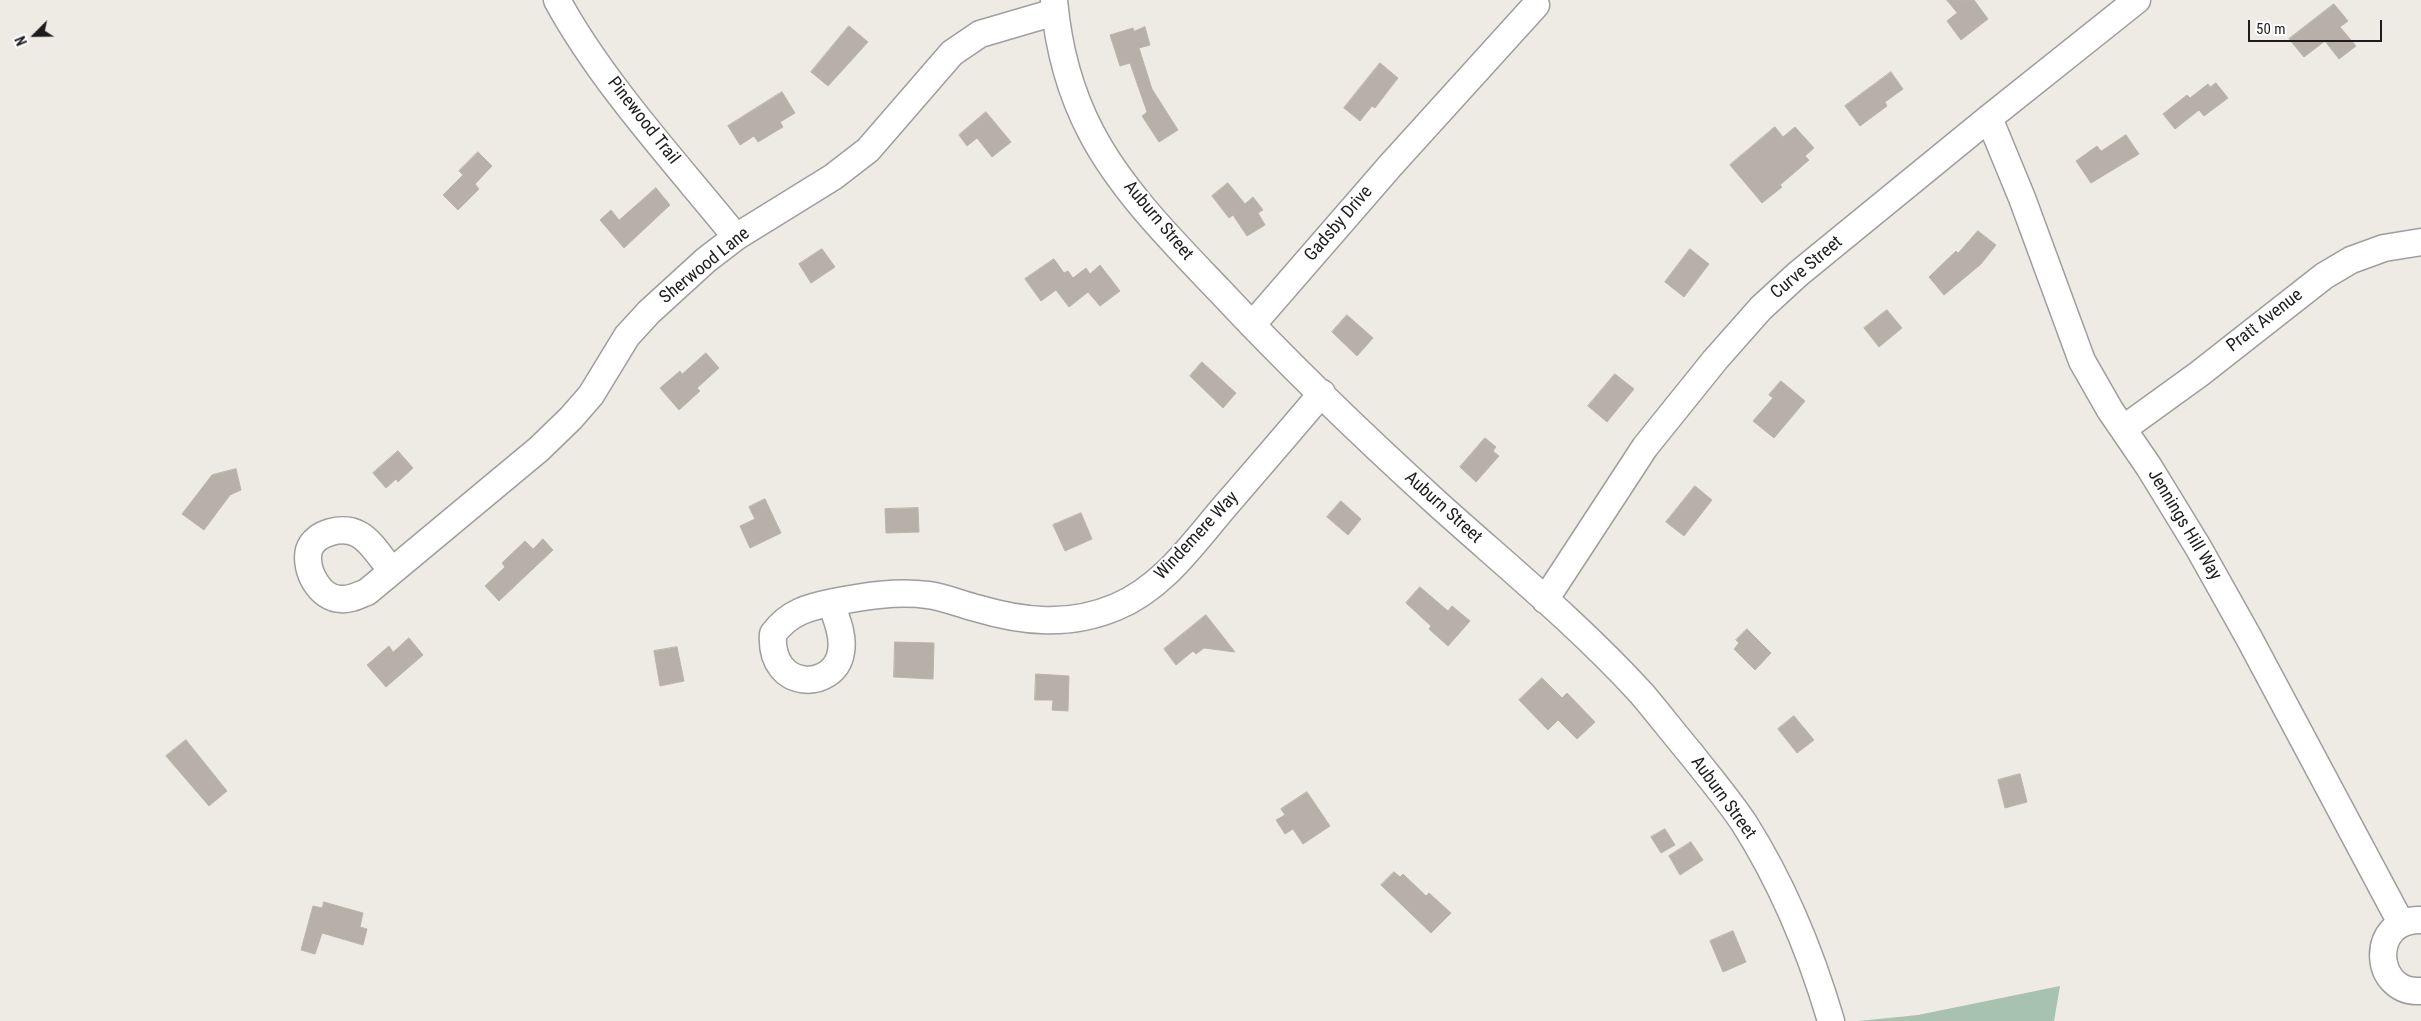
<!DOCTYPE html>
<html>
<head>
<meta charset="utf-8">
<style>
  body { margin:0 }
  #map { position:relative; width:2421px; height:1021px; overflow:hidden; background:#edebe3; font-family:"Roboto Condensed",sans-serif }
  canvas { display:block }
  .north { position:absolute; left:10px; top:10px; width:50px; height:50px; -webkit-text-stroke:4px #fff; paint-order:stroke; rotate:247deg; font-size:14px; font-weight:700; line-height:20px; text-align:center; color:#1d1d1d }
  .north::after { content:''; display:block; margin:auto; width:18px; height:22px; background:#1d1d1d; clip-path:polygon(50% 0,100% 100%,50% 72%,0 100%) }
  .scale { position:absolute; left:2248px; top:20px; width:134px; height:22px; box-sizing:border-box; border:2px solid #1d1d1d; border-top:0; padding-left:6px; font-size:15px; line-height:18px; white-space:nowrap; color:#1d1d1d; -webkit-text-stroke:4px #fff; paint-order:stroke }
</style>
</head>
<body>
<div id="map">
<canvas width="2421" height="1021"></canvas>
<div class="north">N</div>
<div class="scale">50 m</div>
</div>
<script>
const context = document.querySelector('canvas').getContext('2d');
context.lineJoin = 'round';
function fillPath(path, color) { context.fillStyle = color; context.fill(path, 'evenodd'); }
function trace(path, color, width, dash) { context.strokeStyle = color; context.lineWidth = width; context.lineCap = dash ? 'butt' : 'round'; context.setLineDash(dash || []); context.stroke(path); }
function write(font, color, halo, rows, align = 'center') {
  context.font = font + ' "Roboto Condensed",sans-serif'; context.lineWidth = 4; context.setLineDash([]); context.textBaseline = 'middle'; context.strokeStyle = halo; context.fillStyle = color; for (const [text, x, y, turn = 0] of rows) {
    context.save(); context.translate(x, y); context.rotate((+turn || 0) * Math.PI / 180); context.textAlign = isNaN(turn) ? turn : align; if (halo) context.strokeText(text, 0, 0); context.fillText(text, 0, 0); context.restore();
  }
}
const cemetery = new Path2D(`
  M2060 986 2054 1021H1859L1918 1015Z`);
const building = new Path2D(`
  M1947 0H1974L1988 19 1961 40 1947 21 1957 13Z
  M2334 4 2348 21 2340 27 2356 46 2339 59 2325 41 2304 57 2289 39Z
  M849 26 868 42 828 86 811 72Z
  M1145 27 1150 45 1139 48 1152 89 1178 130 1159 142 1142 116 1147 112 1130 63 1120 66 1110 35 1133 28 1134 31Z
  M1380 63 1398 78 1375 108 1372 106 1360 121 1344 108Z
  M1891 72 1903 89 1885 102 1887 106 1860 126 1845 106Z
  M2216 83 2228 98 2204 116 2199 110 2175 129 2163 114 2187 95 2190 98 2208 84 2210 87Z
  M782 92 795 113 780 122 783 127 758 142 754 136 740 145 728 126Z
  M986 112 1011 142 992 157 977 138 967 146 959 135Z
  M1775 127 1783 137 1795 127 1814 148 1805 156 1809 160 1780 185 1782 187 1762 203 1730 165Z
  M2126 135 2139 154 2091 183 2076 161 2097 146 2101 151Z
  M478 152 492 166 475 184 479 189 458 210 443 195 463 175 459 171Z
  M1228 183 1245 204 1253 197 1263 210 1258 213 1265 225 1247 236 1233 215 1229 218 1212 196Z
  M656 188 670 205 624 248 600 220 611 210 619 220Z
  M1978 231 1996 245 1981 264 1944 295 1929 277 1956 251 1958 253Z
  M822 249 835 267 811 283 799 264Z
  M1690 249 1709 264 1684 297 1665 282Z
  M1054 259 1064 273 1068 271 1073 278 1086 268 1090 274 1100 265 1120 291 1100 306 1088 292 1069 307 1056 290 1041 301 1025 279Z
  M1887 310 1902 328 1879 347 1864 328Z
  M1347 315 1373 338 1357 356 1332 332Z
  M706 353 719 368 697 388 700 391 679 410 660 388 680 371 682 374Z
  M1202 362 1236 393 1223 408 1190 376Z
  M1615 374 1634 389 1607 422 1588 406Z
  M1781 381 1805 401 1774 438 1753 421 1773 398 1769 395Z
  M1485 438 1496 447 1493 451 1499 456 1476 482 1460 467Z
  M398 451 413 468 398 482 396 479 386 488 373 473Z
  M236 469 241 490 230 495 204 530 182 514 212 475Z
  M1695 486 1712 500 1684 536 1666 522Z
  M765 499 781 533 750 548 740 526 755 519 749 507Z
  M1341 501 1361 519 1348 535 1327 517Z
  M918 508 919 532 886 533 885 509Z
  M1081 513 1092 539 1065 551 1053 525Z
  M543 539 553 550 499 601 485 586 505 567 502 563 525 541 533 549Z
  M1420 587 1448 611 1452 606 1470 621 1448 646 1429 629 1431 626 1406 603Z
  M1206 615 1235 652 1204 648 1196 654 1193 651 1176 665 1164 649Z
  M1747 629 1771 653 1755 670 1734 649 1739 643 1736 640Z
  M409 638 423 655 386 687 367 665 389 646 393 652Z
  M895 642 934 643 933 679 894 677Z
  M677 647 684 681 660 686 654 651Z
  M1036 674 1069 676 1068 711 1052 710 1053 700H1035Z
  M1542 678 1562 698 1567 693 1595 722 1577 739 1558 720 1548 730 1519 700Z
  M1794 716 1814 740 1797 753 1778 729Z
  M186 740 227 791 209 806 166 756Z
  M2020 774 2027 802 2005 808 1998 780Z
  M1307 792 1330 826 1303 844 1293 829 1285 834 1276 820 1285 815 1281 809Z
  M1665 829 1675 845 1661 853 1651 837Z
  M1691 842 1703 860 1680 875 1669 856Z
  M1394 872 1400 877 1403 874 1426 896 1429 893 1451 913 1431 933 1381 885Z
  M324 902 363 913 360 927 367 929 363 945 322 933 315 954 301 950 313 906 322 908Z
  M1733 931 1746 962 1723 972 1710 941Z`);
const minor = new Path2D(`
  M557 0C602 83 677 164 736 237
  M1054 0C1058 45 1070 92 1091 132 1121 190 1174 243 1219 290 1289 365 1364 437 1440 506 1508 567 1580 626 1642 694 1659 714 1675 735 1692 755 1709 777 1728 799 1744 823 1782 883 1811 953 1831 1021
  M1989 118 2022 198 2082 361 2110 410 2149 467 2198 547 2249 638 2401 923
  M1252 325 1390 166 1536 5
  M2123 429 2199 374 2324 276 2351 260 2384 248 2421 242
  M392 571C382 560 372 541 358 534 343 526 315 532 309 550 304 570 320 599 341 599 350 600 359 595 367 592L539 449 571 418 591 395 627 336 649 312 706 260 736 237 833 177 868 150 952 53 980 34 1055 12
  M1545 600 1645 447 1715 360 1761 308 1798 274 1989 118 2137 0
  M831 603C836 618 844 635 841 652 835 691 769 692 773 634 789 612 809 607 834 602 866 596 896 591 928 595 944 597 960 604 976 608 1023 622 1069 627 1116 607 1163 588 1194 542 1226 505 1258 468 1290 431 1322 393
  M2421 920C2369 918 2372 994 2421 991`);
const streetNames = [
  ["Pinewood Trail",643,121,52],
  ["Auburn Street",1158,221,50],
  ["Gadsby Drive",1339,224,-49],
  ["Sherwood Lane",705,266,-39],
  ["Curve Street",1807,268,-40],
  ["Pratt Avenue",2265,321,-38],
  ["Auburn Street",1443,508,42],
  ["Jennings Hill Way",2184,525,59],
  ["Windemere Way",1197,536,-47],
  ["Auburn Street",1723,798,54]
];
fillPath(cemetery, '#a7c3af');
fillPath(building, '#b6b0a9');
trace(building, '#bdb3a7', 1);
trace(minor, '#9e9e9e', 29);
trace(minor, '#fff', 26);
write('18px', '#1d1d1d', '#fff', streetNames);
</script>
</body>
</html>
